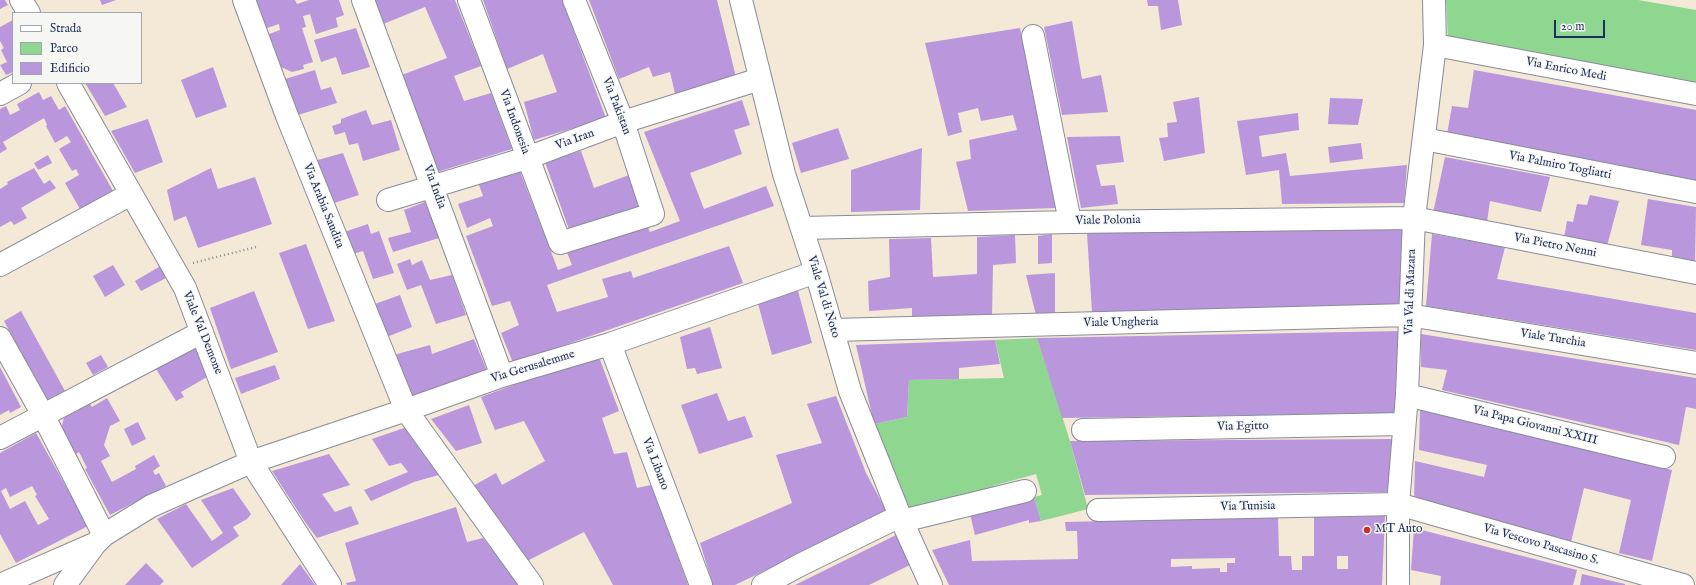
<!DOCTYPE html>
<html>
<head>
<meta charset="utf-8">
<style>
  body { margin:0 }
  #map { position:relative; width:1696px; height:585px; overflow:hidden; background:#f3e9d6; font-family:"IM FELL English",serif }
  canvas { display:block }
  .legend { position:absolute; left:12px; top:12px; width:130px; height:72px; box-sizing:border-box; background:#f6f6f2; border:1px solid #9ea6b7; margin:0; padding:5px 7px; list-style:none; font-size:12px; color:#1b2f5e }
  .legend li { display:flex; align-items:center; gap:8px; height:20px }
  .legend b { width:20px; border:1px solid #9ea6b7 }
  .scale { position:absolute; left:1554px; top:20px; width:51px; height:18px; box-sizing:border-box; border:2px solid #1b2f5e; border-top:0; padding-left:5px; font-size:12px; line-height:14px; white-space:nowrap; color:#1b2f5e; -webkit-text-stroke:3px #f6f6f2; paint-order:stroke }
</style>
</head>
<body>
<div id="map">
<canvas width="1696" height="585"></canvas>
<ul class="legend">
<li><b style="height:5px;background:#fff"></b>Strada</li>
<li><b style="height:11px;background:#8fd690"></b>Parco</li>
<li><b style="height:11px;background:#ba96dd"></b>Edificio</li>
</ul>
<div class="scale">20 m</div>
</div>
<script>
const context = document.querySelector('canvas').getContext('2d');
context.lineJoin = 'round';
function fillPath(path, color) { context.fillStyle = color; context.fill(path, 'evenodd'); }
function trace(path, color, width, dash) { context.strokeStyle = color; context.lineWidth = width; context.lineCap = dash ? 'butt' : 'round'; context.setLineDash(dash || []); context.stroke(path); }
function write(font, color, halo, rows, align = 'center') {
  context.font = font + ' "IM FELL English",serif'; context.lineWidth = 3; context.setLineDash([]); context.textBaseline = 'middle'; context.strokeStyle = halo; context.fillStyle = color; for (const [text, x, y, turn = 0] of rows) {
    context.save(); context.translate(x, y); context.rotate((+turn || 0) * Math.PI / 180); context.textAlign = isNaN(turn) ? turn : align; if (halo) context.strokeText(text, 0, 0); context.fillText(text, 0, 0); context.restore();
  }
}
const green = new Path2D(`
  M1446 0H1638L1696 10V85L1448 40Z
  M1037 338 1070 441 1088 509 1041 521 1034 497 1042 495 1036 474 993 486 994 495 910 514 874 424 907 417 909 380 1004 378 995 340Z`);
const building = new Path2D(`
  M0 0H5L8 5 0 9Z
  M100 0H116L102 5Z
  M253 0H295L297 4 309 0H339L344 15 336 18 338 27 316 34 310 14 303 16 306 27 302 28 313 62 303 65 304 69 292 72 281 67 269 34 280 30 279 24 264 29Z
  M372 0H455L481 66 454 76 464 101 491 93 512 149 437 172 399 76 447 58 425 7 381 25Z
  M483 0H562L606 118 534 140 524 102 557 92 543 54 507 69Z
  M589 0H717L736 77 676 98 670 72 653 77 649 67 619 79Z
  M1147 0H1178L1182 25 1161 30 1158 6H1148Z
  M13 20V72L6 75 0 65 7 62 1 50 4 48 0 41V27Z
  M1072 21 1082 79 1101 75 1108 112 1062 115 1044 27Z
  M356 28 370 67 342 75 336 57 321 62 314 40Z
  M1020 28 1056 208 968 211 956 162 971 159 969 140 1017 130 1013 115 981 121 978 108 958 113 962 132 948 136 925 43Z
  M213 67 227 107 196 118 181 80Z
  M315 70 321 90 331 87 337 103 298 115 285 79Z
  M1474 70 1696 110V182L1447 134 1452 106 1468 108Z
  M85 83H113L127 107 105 116Z
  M39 92 43 100 51 96 59 110 65 106 113 191 80 209 65 183 79 175 76 169 72 171 59 149 71 142 67 136 55 143 46 126 47 125 44 118 3 142 7 149 0 153V109L6 106 10 115 20 110 17 104Z
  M1199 97 1205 153 1164 161 1159 138 1168 137 1167 123 1177 122 1173 102Z
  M1330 98 1363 99 1358 125 1328 124Z
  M742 100 750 125 734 130 742 154 690 173 704 209 766 186 774 206 547 285 557 312 608 297 602 279 631 271 633 278 729 246 743 283 513 363 501 333 519 325 510 301 492 306 466 236 493 226 490 218 467 228 458 204 483 196 478 182 519 169 558 270 572 265 566 250 646 223 650 232 680 221 644 132Z
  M366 110 372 125 391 120 400 150 363 161 358 143 349 145 345 132 335 135 332 126 341 123V119Z
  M1298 113 1299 130 1259 136 1262 157 1286 153 1290 176 1407 165 1404 203 1282 204 1279 170 1246 175 1237 121Z
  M148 119 163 162 135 173 111 131Z
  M838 128 849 159 801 173 792 143Z
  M1120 136 1124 162 1096 165 1101 186 1115 185 1118 204 1081 208 1067 137Z
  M1361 143 1363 159 1330 163 1328 147Z
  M922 148 920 210 851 212V170Z
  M581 151 594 188 629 175 642 206 571 235 545 162Z
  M343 153 359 195 331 204 314 161Z
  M48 155 52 163 38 170 34 163Z
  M1445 157 1550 177 1541 212 1490 201 1486 229 1432 218Z
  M34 168 44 184 50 180 56 188 21 208 27 218 14 225 11 221 0 227V189L8 184 7 182Z
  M211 168 218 189 255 177 272 224 198 248 186 216 174 221 167 190Z
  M1590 195 1619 201 1607 246 1564 238 1567 221 1573 222 1577 204 1587 205Z
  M1648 199 1696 207 1695 264 1672 261V250L1641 245Z
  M425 202 439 238 393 252 388 238 411 232 404 210Z
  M368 224 371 234 379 231 394 273 373 279 363 251 349 255 341 233Z
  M1406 229 1402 305 1092 312 1087 233Z
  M1052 234V263L1038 264V236Z
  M1432 234 1505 247 1497 279 1696 313V350L1426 306Z
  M1015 235 1016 263 993 265 992 317 912 321V308L869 311 868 281 890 277 889 239 931 238 933 277 977 274V237Z
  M306 244 335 321 308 329 279 253Z
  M410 259 412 265 422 260 430 280 452 275 466 315 436 324 421 285 407 290 397 264Z
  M164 264 168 277 141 291 135 281Z
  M113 265 125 285 105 297 93 276Z
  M1055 273V316L1036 315 1026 275Z
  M797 287 812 343 772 355 757 300Z
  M254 291 278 352 231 369 210 308Z
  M400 295 412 327 384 338 372 305Z
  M21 311 65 391 47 400 4 321Z
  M710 327 722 368 697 374 695 368 687 369 680 337Z
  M1400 331 1394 413 1062 418 1037 338Z
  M1421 334 1696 378V409L1686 407 1679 445 1442 390 1447 370 1421 367Z
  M474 339 487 371 407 400 390 356 430 345 432 354Z
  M995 340 1000 364 959 368V379L909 380 907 417 874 424 856 345Z
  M197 347 207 377 181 392 184 397 176 401 156 369Z
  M598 354 619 411 602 418 614 454 627 452 637 488 651 485 688 585H613L584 532 527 561 473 486 496 473 502 485 545 461 524 421 495 430 481 397Z
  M101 355 108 367 93 375 86 363Z
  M275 365 280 379 241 394 235 378Z
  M0 367 21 407 10 413 9 410 0 415Z
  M717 393 728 421 745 416 753 437 699 454 681 405Z
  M836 396 866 473 887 512 735 585H713L700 543 792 503 776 455 822 443 807 404Z
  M107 398 120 421 110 426 104 445 110 456 101 461 112 482 136 469 135 466 154 455 160 466 153 471 155 475 159 473 166 486 110 515 85 469 87 468 79 452 76 454 61 429 64 418 90 404 92 407Z
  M469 405 482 443 456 451 431 419Z
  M1420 409 1672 470 1652 561 1619 553 1631 500 1584 488 1571 542 1414 504 1415 461 1484 477 1487 465 1419 450Z
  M138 422 146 439 132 446 124 429Z
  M407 427 442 474 414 482 371 501 364 490 408 472 401 463 389 466 372 439Z
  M36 433 88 526 16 563 0 534V453ZM32 486 37 495 35 496 49 519 38 525 25 501 10 509 1 491 6 488 10 497Z
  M1392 439 1390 492 1085 495 1070 441Z
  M329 454 350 485 322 494 335 512 351 506 359 524 317 538 305 522 272 471Z
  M233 488 251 514 247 519 233 527 239 536 192 568 157 519 186 504 212 541 223 533 201 500Z
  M1034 497 1041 521 1029 523V520L975 535 970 514Z
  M456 507 467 542 483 538 521 585H347L346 583 356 581 345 543Z
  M1385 516 1382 585H949L932 550 970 540 972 561 1078 559 1077 531H1066L1065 522 1278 517 1279 556H1291L1292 570H1302V556H1314V517ZM1337 556H1348V569H1337ZM1235 558V563H1227V572H1220V568L1192 569V566L1171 567V559Z
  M1414 528 1577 570 1573 585H1440L1441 576 1411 570Z
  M896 535 912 564 869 585H795Z
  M146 563 164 581 160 585H125Z
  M300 564 315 585H281Z
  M1582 574 1625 584V585H1580Z`);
const path = new Path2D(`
  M193 263 256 247`);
const minor = new Path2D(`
  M21 0 29 13
  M244 0 287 116 406 410 532 585
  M363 0 502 376
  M469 0 560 243 653 214 623 122 574 0
  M741 0 784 174 816 272 850 391 902 521 931 585
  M1033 36 1070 222
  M1435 45 1696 94
  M68 83 185 288 251 462 330 585
  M0 94 20 83
  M1424 139 1696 192
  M388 200 527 158 623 122 760 79
  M802 228 1070 222 1414 218 1696 273
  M0 265 131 194
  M833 330 1409 315 1696 363
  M0 338 43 415 104 535
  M610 344 701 585
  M1407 395 1664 457
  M1083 430 1404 424
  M0 438 202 332
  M1098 510 1398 504 1683 585
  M902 521 1025 491
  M0 585 94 544
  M65 585 95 544 104 535 151 506 251 462 406 410 502 376 610 344 816 272
  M763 585 802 564 900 516
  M1398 585V504L1407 395 1414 218 1435 45 1434 0`);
const markers = [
  [1367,530,4,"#c8321e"]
];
const streetNames = [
  ["Via Enrico Medi",1566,70,11],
  ["Via Pakistan",616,106,69],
  ["Via Indonesia",514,122,70],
  ["Via Iran",575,140,-20],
  ["Via Palmiro Togliatti",1560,166,11],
  ["Via India",434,187,70],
  ["Via Arabia Saudita",323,206,68],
  ["Viale Polonia",1108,221,-1],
  ["Via Pietro Nenni",1555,246,11],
  ["Via Val di Mazara",1411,292,-88],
  ["Viale Val di Noto",823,297,73],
  ["Viale Ungheria",1121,323,-1],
  ["Viale Val Demone",202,333,68],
  ["Viale Turchia",1553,339,9],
  ["Via Gerusalemme",533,367,-17],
  ["Via Papa Giovanni XXIII",1535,426,14],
  ["Via Egitto",1243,427,-1],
  ["Via Libano",655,464,69],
  ["Via Tunisia",1248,507,-1],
  ["Via Vescovo Pascasino S.",1541,545,16]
];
const poiNames = [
  ["MT Auto",1375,530]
];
fillPath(green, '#8fd690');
fillPath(building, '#ba96dd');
trace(minor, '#878c9a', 24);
trace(path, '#878c9a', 2.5, [1, 3]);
trace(minor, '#fff', 22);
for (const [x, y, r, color] of markers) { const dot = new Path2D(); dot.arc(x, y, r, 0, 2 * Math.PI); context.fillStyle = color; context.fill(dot); trace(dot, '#f6f6f2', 1.5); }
write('12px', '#1b2f5e', '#f6f6f2', streetNames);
write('12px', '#1b2f5e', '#f6f6f2', poiNames, 'left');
</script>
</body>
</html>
